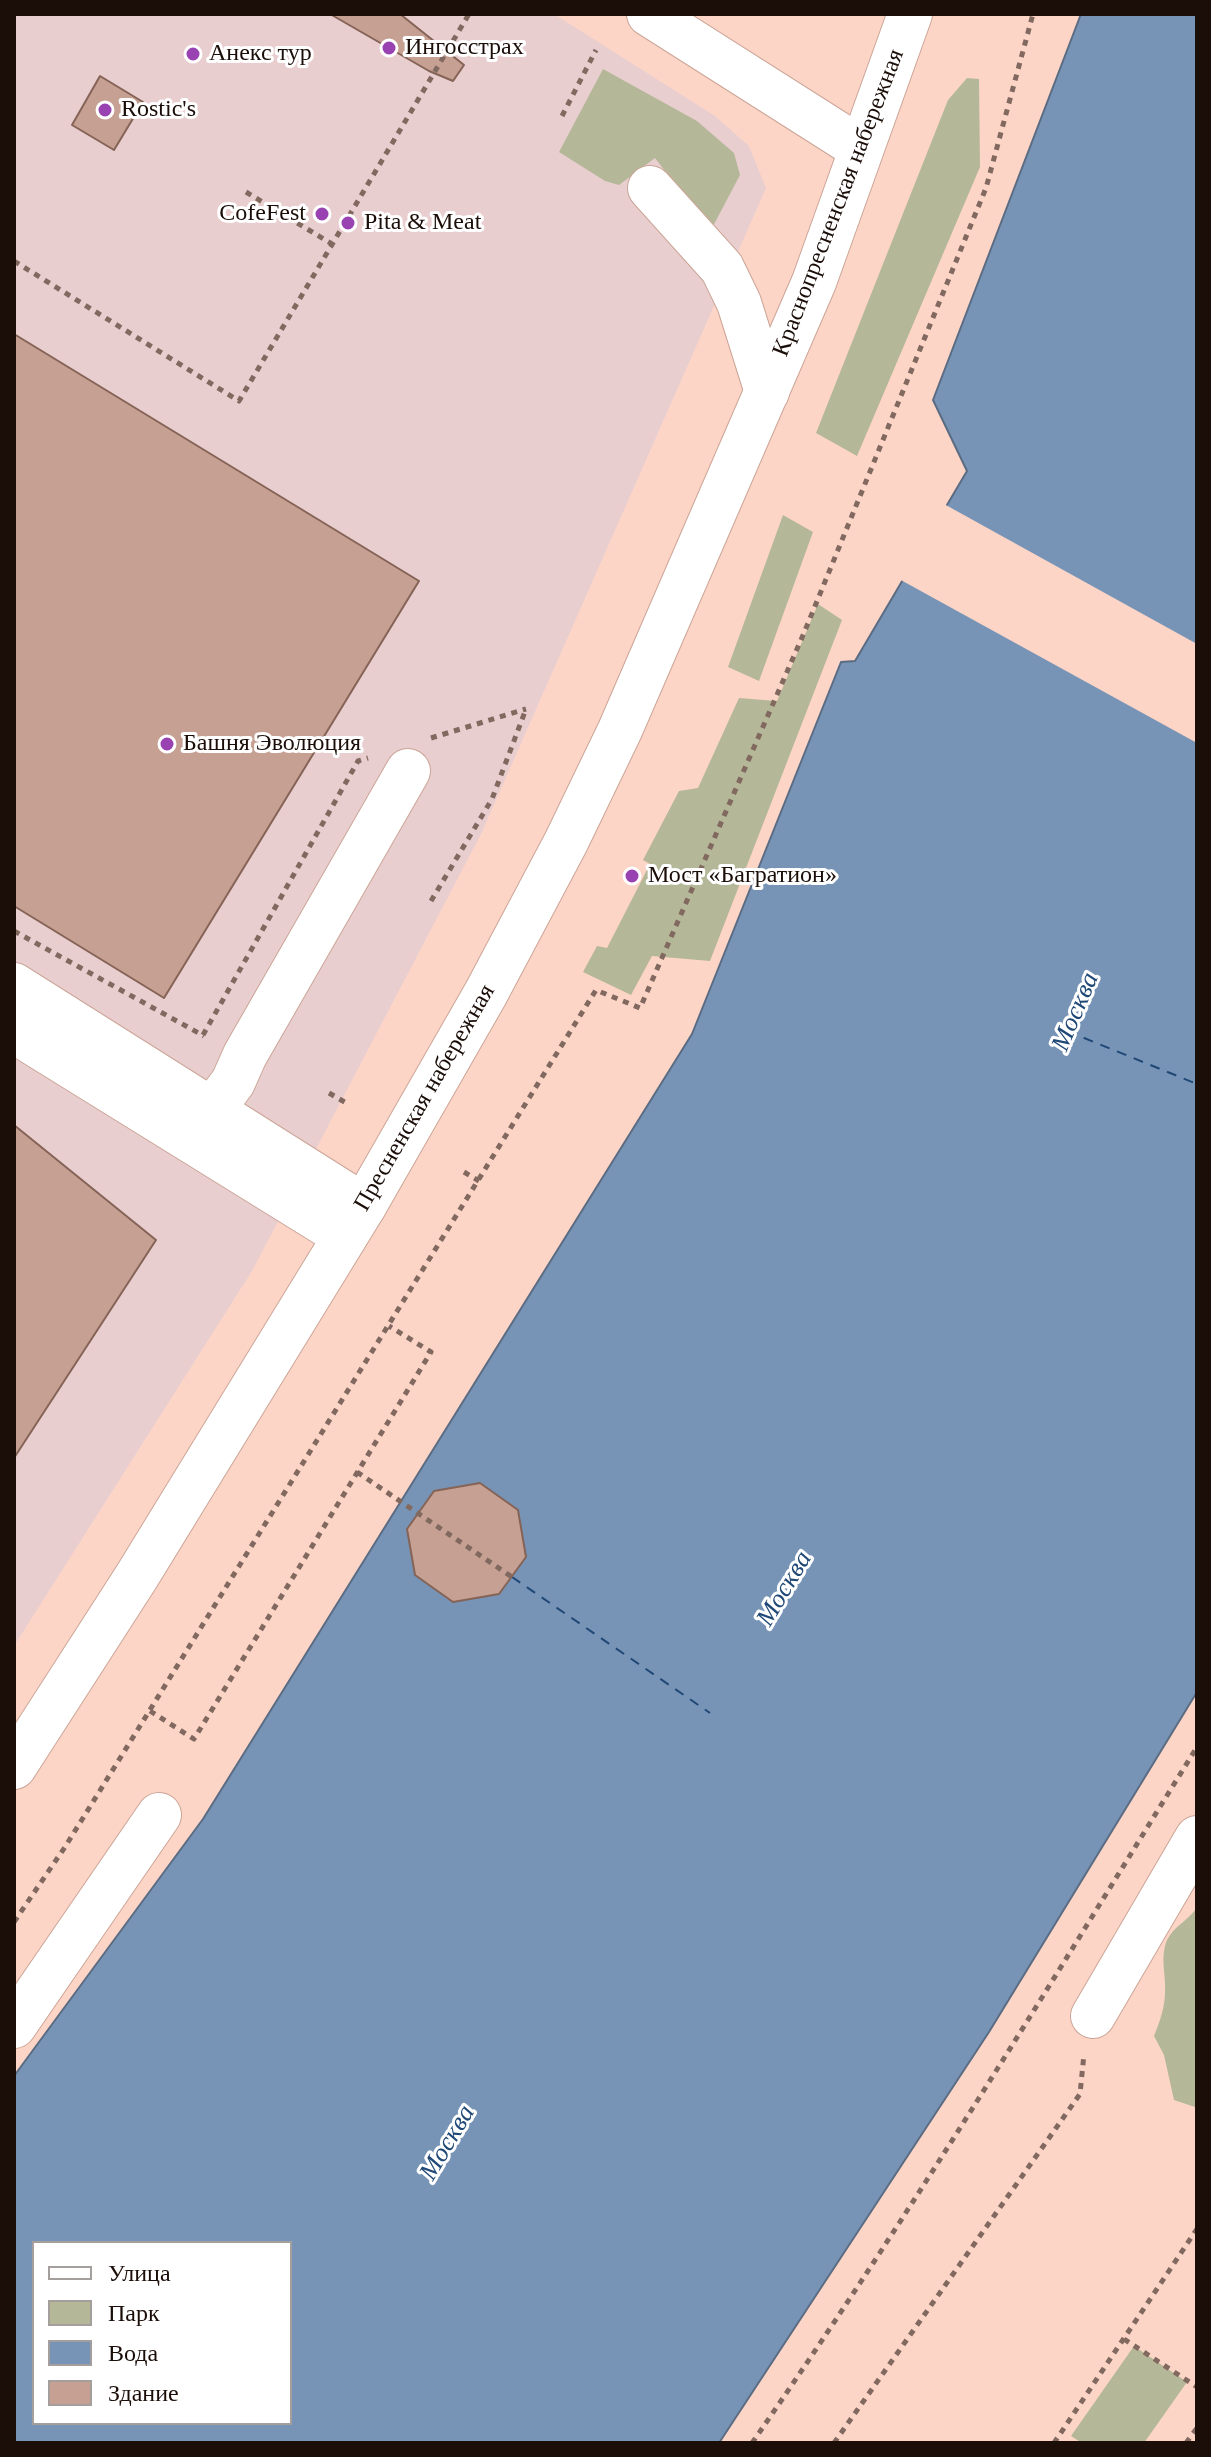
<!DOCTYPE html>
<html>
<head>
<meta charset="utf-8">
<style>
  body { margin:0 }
  #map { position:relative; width:1211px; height:2457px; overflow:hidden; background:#fdd5c7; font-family:"Times New Roman",serif }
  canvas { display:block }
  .frame { position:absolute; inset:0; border:16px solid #1b0e09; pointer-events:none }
  .legend { position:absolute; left:32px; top:2241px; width:260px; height:184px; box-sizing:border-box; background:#fff; border:2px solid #a49f9d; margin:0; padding:10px 14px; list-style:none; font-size:24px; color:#1b0e09 }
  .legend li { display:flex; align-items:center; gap:16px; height:40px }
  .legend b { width:40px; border:2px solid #a49f9d }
</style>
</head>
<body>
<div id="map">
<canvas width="1211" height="2457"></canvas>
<div class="frame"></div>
<ul class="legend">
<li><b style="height:10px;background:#fff"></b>Улица</li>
<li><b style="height:22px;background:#b5b898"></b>Парк</li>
<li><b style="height:22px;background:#7794b6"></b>Вода</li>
<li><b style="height:22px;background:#c6a193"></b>Здание</li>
</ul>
</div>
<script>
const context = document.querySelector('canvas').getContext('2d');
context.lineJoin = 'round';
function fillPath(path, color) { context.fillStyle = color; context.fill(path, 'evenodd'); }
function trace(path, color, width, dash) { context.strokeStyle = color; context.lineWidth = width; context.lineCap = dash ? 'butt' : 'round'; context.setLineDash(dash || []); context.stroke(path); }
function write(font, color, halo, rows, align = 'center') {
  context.font = font + ' "Times New Roman",serif'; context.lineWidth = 6; context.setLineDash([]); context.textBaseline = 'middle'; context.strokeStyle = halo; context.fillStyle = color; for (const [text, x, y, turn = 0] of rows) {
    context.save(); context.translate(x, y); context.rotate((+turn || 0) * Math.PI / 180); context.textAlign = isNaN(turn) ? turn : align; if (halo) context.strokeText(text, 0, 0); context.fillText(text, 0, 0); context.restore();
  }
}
const commercial = new Path2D(`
  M14 14H554L715 116 749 146 766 188 481 834 252 1271 14 1646Z`);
const green = new Path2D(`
  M603 69 697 121 734 153 740 175 711 230 655 158 619 185 605 181 559 152Z
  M967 78 979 79 980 167 857 456 816 433 948 100Z
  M783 515 813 532 759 681 728 667Z
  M818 604 842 620 710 961 652 956 631 995 583 972 597 946 607 948 650 864 643 860 679 791 698 788 739 698 777 701Z
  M1197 1907V2106L1195 2107 1174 2100 1164 2055 1154 2036C1160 2021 1165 2007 1165 1992 1166 1976 1161 1961 1165 1946 1170 1927 1188 1922 1197 1907Z
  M1134 2346 1187 2382 1144 2443H1082L1071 2436Z`);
const water = new Path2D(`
  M1081 14H1197V1692L989 2032 719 2443H14V2076L203 1819 692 1034 841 662 855 661 967 471 933 400ZM34 2243H290V2423H34Z`);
const pier = new Path2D(`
  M944 504 1197 644V743L899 579Z`);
const ferry = new Path2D(`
  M1067 1031 1197 1084
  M512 1577 710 1713`);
const building = new Path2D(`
  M330 14H400L464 65 453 81 429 71Z
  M100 76 143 102 114 150 72 125Z
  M14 334 419 581 164 998 14 906Z
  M14 1125 156 1240 14 1458Z
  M480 1483 518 1510 526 1557 499 1594 453 1602 415 1575 407 1529 434 1491Z`);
const path = new Path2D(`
  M562 116 596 50
  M246 192 332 244
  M14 261 239 401 469 14
  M431 738 526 709
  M431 901 492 799 526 709
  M14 931 204 1036
  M203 1035 358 761 368 758
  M329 1093 348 1104
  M464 1172 479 1181
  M357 1472 512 1577
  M150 1711 194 1739 431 1352 389 1326
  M14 1922 65 1847 596 990 640 1008 804 633 986 188 1033 14
  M1124 2339 1197 2387
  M752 2443C909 2217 1052 1981 1197 1747
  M834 2443 1080 2094 1084 2054
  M1054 2443 1197 2229
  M1186 2443 1197 2428`);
const minor = new Path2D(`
  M649 14 860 148
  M650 188 722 268 739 303 767 392
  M14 985 364 1206
  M14 1031 345 1236
  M212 1110 233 1082 245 1055 408 771
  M1093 2016 1197 1838
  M14 2026 159 1815`);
const major = new Path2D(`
  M14 1767 137 1576 364 1206 486 993 566 842 620 730 814 282 910 14`);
const markers = [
  [389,48,8,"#9843b1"],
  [193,54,8,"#9843b1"],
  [105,110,8,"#9843b1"],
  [322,214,8,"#9843b1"],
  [348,223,8,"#9843b1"],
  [167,744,8,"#9843b1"],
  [632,876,8,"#9843b1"]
];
const poiNames = [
  ["Ингосстрах",405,48],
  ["Анекс тур",209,54],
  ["Rostic's",121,110],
  ["CofeFest",306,214,"right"],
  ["Pita & Meat",364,223],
  ["Башня Эволюция",183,744],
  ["Мост «Багратион»",648,876]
];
const streetNames = [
  ["Краснопресненская набережная",839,203,-69],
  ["Пресненская набережная",425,1098,-60]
];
const waterNames = [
  ["Москва",1076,1012,-67],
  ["Москва",785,1589,-59],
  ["Москва",448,2143,-59]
];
fillPath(commercial, '#e9ced0');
fillPath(green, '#b5b898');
fillPath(water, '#7794b6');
trace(water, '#5b6c82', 2);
fillPath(pier, '#fdd5c7');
trace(ferry, '#204876', 2, [10, 8]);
fillPath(building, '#c6a193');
trace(building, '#856356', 2);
trace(minor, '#cba597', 46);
trace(major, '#cba597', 46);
trace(path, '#826960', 5, [6, 6]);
trace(minor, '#fff', 44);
trace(major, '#fff', 44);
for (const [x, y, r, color] of markers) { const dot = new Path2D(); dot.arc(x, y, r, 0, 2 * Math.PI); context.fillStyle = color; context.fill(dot); trace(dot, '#fff', 3); }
write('24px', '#1b0e09', '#fff', poiNames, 'left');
write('24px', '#1b0e09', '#fff', streetNames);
write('italic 26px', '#204876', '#fff', waterNames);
</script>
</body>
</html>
